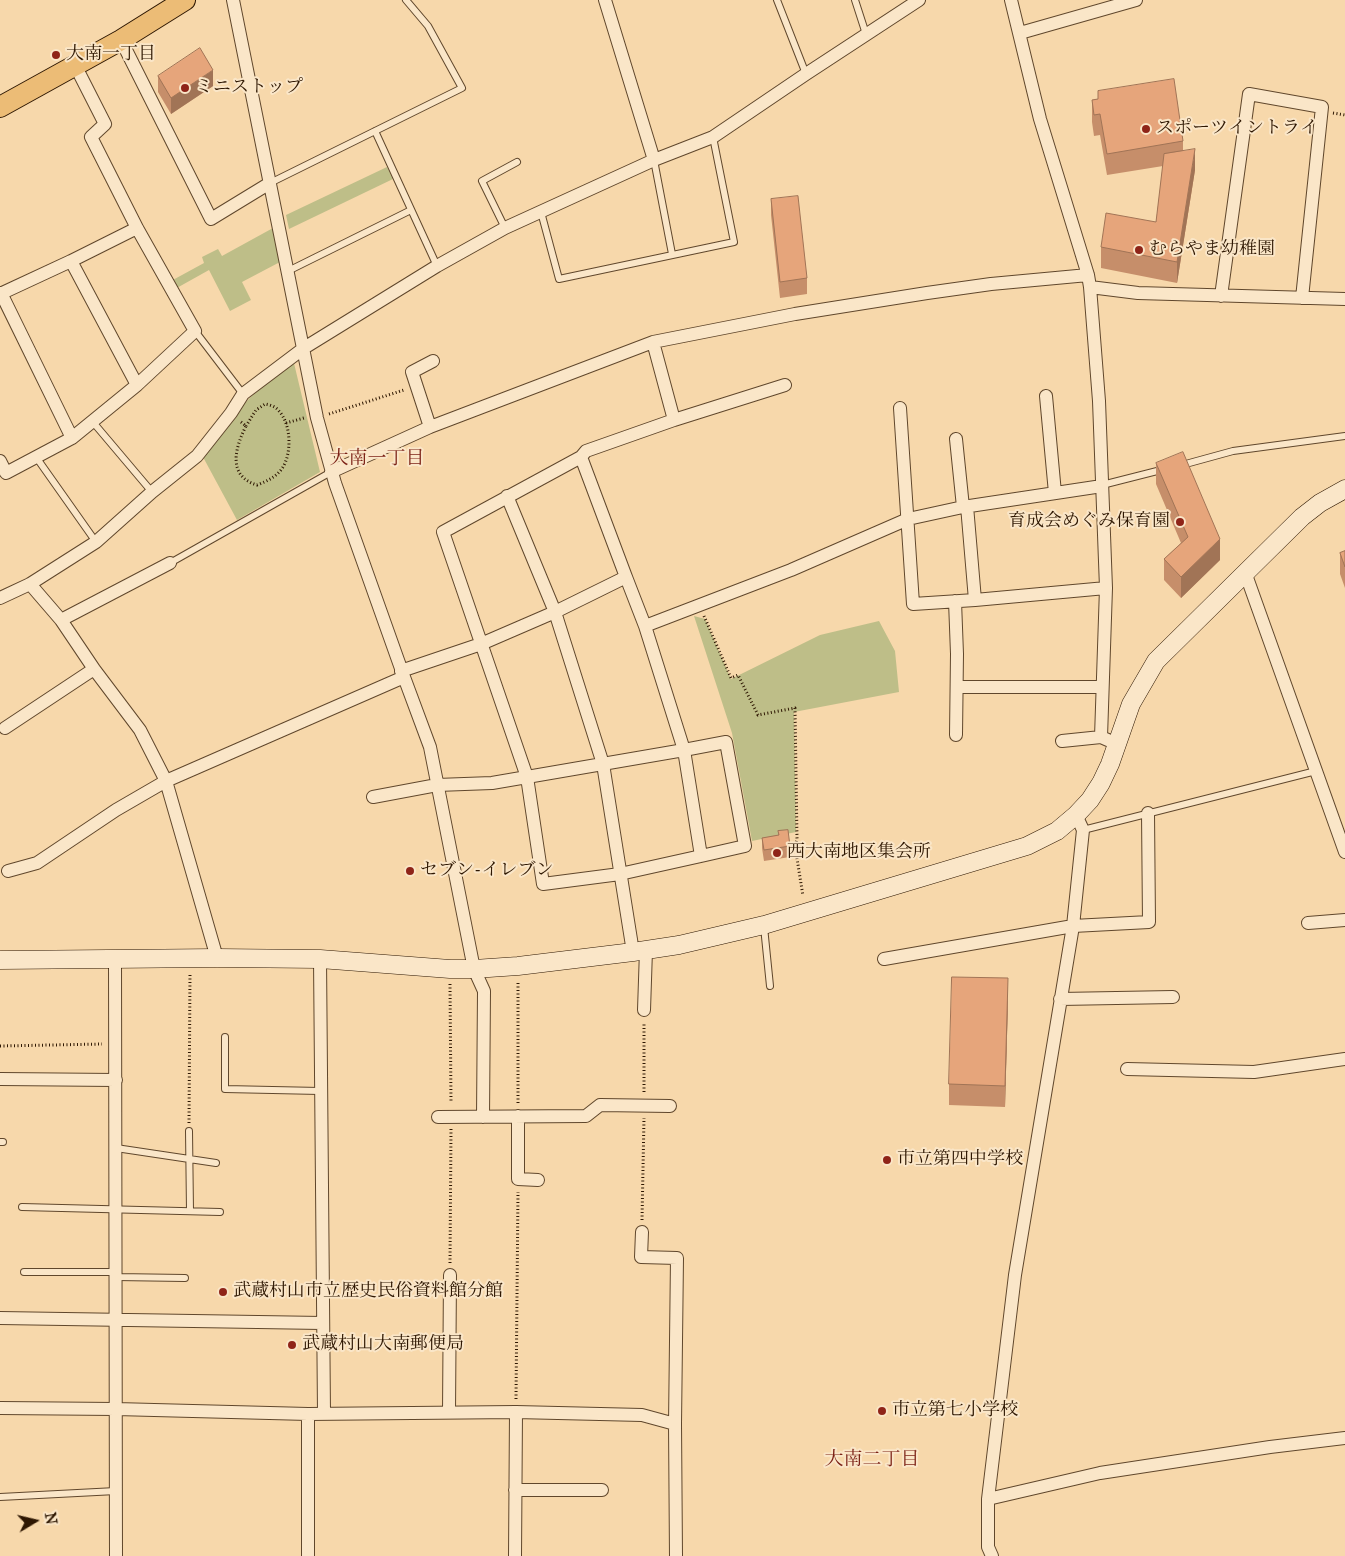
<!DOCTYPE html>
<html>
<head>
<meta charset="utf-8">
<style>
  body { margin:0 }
  #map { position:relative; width:1345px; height:1556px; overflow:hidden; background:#f7d8ab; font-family:"IM FELL Great Primer",serif }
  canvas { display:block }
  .north { position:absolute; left:10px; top:1496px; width:50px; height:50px; -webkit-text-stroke:4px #fae6c8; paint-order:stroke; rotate:81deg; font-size:14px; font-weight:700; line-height:20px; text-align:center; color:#2e1702 }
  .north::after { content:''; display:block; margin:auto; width:18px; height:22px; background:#2e1702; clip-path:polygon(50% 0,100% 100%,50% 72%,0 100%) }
</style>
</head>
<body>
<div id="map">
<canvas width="1345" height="1556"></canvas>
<div class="north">N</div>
</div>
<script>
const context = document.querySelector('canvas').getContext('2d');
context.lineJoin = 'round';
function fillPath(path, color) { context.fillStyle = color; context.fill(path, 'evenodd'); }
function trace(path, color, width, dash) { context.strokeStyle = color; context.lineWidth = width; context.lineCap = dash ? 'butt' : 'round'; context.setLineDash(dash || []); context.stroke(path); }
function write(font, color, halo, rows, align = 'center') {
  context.font = font + ' "IM FELL Great Primer","Noto Serif JP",serif'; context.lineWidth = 4; context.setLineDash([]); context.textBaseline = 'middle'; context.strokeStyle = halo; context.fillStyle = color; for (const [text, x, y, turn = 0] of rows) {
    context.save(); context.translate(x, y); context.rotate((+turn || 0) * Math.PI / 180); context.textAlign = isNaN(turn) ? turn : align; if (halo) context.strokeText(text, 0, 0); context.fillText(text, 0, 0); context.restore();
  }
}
const green = new Path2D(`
  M387 167 393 179 289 229 286 215Z
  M273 228 280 262 242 282 251 300 230 311 209 270 175 289 171 281 204 263 202 257 218 249 222 256Z
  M293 359 320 472 237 520 203 457 243 405 273 374Z
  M694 616 705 619 731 679 820 635 879 621 895 651 899 692 794 712 796 832 752 841 732 733Z`);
const path = new Path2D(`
  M1333 113 1345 115
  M329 414 404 390
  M241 422 246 426C235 448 227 476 257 485 267 481 277 477 283 467 292 452 291 424 279 411 275 406 270 405 265 404L256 410 246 426
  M286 423 304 418
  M704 616 731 678 738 675 758 715 795 708 797 839 795 846 803 896
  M450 984 451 1103
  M0 1046 102 1044
  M644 1092V1023
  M518 1103V981
  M189 1123 190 974
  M642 1220 644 1118
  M450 1263 451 1129
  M516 1399 518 1192`);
const lane = new Path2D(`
  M777 0 806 74
  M855 0 866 34
  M375 131 437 266
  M654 160 672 254
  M270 183 462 88 428 26 406 0
  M541 212 559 279 734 242 713 137
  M505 228 482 181 517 162
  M288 271 411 210
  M195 331 243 394
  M92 421 152 492
  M36 457 96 542
  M1182 465 1233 451 1345 436
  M1102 485 1165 469
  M170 563 331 472
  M1083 830 1316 771
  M764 927 770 986
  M225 1037V1089L320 1091
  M189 1131 190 1211
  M0 1142H3
  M116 1148 216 1163
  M22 1207 220 1212
  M24 1272H116
  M116 1277 185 1278
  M0 1497 116 1491`);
const street = new Path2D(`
  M233 0 317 418 335 483 404 677 430 747 474 969 484 991 483 1117
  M605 0 654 160
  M1011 0 1040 119 1088 275 1090 287 1099 401 1106 588 1101 737 1117 744
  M1020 33 1136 0
  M121 40 211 219 270 183
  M71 261 137 385
  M1090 287 1138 293 1345 299
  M1 293 72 438
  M0 294 71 261 137 228
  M1221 296 1249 94 1322 107 1302 298
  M653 342 674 420
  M1046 396 1055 493
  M900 408 913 604 975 600 967 506
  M430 427 412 372 433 361
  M956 439 963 507
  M581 457 626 577
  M0 461 6 473 72 438 137 385 195 331 137 228 91 137 105 124 75 65
  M331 472 430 427 653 342 795 314 927 293 991 284 1088 275
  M507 496 555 612 603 764 633 952
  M1245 572 1345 852
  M30 584 61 620 94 669 140 730 166 781 217 958
  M0 598 30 584 96 542 152 492 197 456 231 413 243 394 304 348 437 266 505 228 654 160 713 137 806 74 919 0
  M975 600 1106 588
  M955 601 957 654 956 735
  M61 620 170 563
  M645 626 791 570 908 519 963 507 1102 486
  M401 671 481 644 555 612 626 577 645 626 684 750 701 856 620 874 543 884 527 777 443 532 581 457 586 451 674 420 785 385
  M957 687H1102
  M5 728 94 669
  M1062 741 1101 737
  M373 797 437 785 492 783 527 777 684 750 726 742 745 846 701 856
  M8 871 37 863 116 810 166 781 404 677
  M1308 923 1345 920
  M115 959 116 1556
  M320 959 324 1413
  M884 959 1073 926 1149 922 1148 813
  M1060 999 1173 997
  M644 1010 646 950
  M1127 1069 1254 1072 1345 1059
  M0 1079 116 1080
  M518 1116V1179L538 1180
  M438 1117 586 1116 600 1105 670 1106
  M642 1232 641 1257 677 1258 675 1424 676 1556
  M0 1318 322 1323
  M0 1408 116 1409 308 1414 516 1412 642 1415 675 1424
  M449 1412 450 1275
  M515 1490H602
  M988 1499 1100 1473 1270 1447 1345 1438
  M308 1556V1414
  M515 1556 516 1412
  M992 1556 988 1547V1499L1015 1275 1073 926 1083 830 1076 815`);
const secondary = new Path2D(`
  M0 960 217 958 320 959 450 969H474L518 966 633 952 679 945 764 925 1027 846 1057 831 1076 815 1090 800 1101 783 1110 764 1131 704 1156 661 1302 517 1320 503 1345 489`);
const primary = new Path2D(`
  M0 107 121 40 185 0`);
const wall = new Path2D(`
  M158 76 213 86 171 114 158 92Z
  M1098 91 1183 141V151L1195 170 1177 283 1101 268V247L1156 222 1163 166 1107 175 1100 135 1094 136 1092 122V100L1098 99Z
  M771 199 807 278V294L780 298 771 215Z
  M1156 463 1220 560 1181 598 1164 580V559L1181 543 1156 484Z
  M1345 551V588L1340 574V553Z
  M778 831 790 846V857L764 861 762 848V838L778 835Z
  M1008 1000 1005 1107 949 1105V1084Z`);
const shadedWall = new Path2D(`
  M213 70V86L171 114V98Z
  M1195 149V170L1177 283V262Z
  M1220 539V560L1181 598V577Z
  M1008 978V1000L1005 1107V1086Z`);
const building = new Path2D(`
  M200 48 213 70 171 98 158 76Z
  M1174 79 1183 141 1107 154 1100 114 1094 115 1092 100 1098 99V91Z
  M1195 149 1177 262 1101 247 1106 213 1156 222 1164 154Z
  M798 196 807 278 780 282 771 199Z
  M1183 452 1220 539 1181 577 1164 559 1188 537 1156 463Z
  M1345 551V567L1340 553Z
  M788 830 790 846 764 850 762 838 779 835 778 831Z
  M952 977 1008 978 1005 1086 949 1084Z`);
const markers = [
  [56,55,5,"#8f2418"],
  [185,88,5,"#8f2418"],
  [1146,129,5,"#8f2418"],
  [1139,250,5,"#8f2418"],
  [1180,522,5,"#8f2418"],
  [777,853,5,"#8f2418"],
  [410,871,5,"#8f2418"],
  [887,1160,5,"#8f2418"],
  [223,1292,5,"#8f2418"],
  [292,1345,5,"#8f2418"],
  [882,1411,5,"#8f2418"]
];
const poiNames = [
  ["大南一丁目",66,55],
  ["ミニストップ",195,88],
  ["スポーツイントライ",1156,129],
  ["むらやま幼稚園",1149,250],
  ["育成会めぐみ保育園",1170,522,"right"],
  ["西大南地区集会所",787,853],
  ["セブン-イレブン",420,871],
  ["市立第四中学校",897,1160],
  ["武蔵村山市立歴史民俗資料館分館",233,1292],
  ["武蔵村山大南郵便局",302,1345],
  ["市立第七小学校",892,1411]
];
const neighbourhoodNames = [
  ["大南一丁目",377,459],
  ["大南二丁目",872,1460]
];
fillPath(green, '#bebe88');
trace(lane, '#60472c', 8);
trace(street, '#60472c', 14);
trace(secondary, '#2e1702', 19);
trace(primary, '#2e1702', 22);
trace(path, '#2e1702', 3, [1, 2.5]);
trace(lane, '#fae6c8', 6);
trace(street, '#fae6c8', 12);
trace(secondary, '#fae6c8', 18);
trace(primary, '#ecbc76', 20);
fillPath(wall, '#c68e6a');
fillPath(shadedWall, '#a17456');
fillPath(building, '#e6a57b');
trace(building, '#a17456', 1);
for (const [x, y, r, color] of markers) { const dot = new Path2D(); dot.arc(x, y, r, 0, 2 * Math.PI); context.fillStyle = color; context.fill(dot); trace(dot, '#fae6c8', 2); }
write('18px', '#2e1702', '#fae6c8', poiNames, 'left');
write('19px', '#7a1f14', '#fae6c8', neighbourhoodNames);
</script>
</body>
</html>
